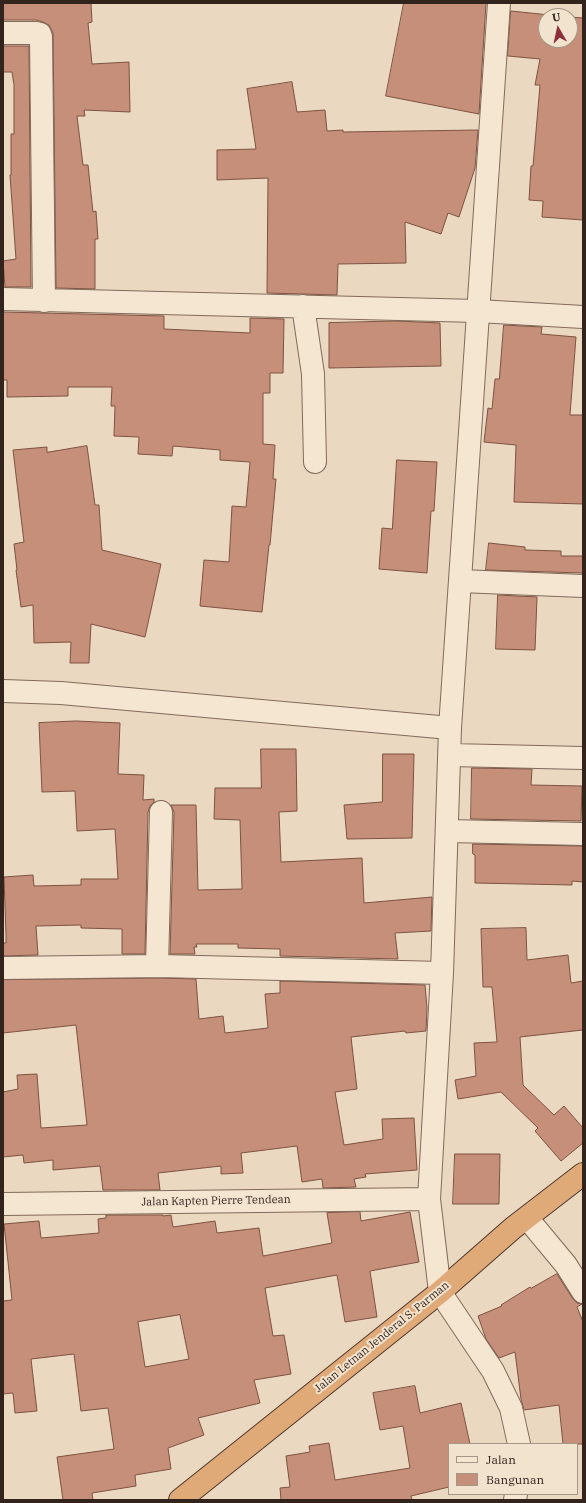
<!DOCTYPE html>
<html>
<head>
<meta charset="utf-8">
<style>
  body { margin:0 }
  #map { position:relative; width:586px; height:1503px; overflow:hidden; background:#ead8c0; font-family:"IBM Plex Serif",serif }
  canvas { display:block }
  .frame { position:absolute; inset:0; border:4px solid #32241d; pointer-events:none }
  .legend { position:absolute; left:448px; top:1443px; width:130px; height:52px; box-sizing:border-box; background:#f2e3cf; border:1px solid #a59788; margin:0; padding:5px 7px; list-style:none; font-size:12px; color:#32241d }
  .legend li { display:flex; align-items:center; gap:8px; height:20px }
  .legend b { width:20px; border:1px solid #a59788 }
  .north { position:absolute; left:538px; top:8px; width:40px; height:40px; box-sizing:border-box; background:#f2e3cf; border:1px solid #a59788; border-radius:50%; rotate:351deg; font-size:11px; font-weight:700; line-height:16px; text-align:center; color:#32241d }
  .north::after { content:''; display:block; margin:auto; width:14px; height:18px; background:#8b2f3b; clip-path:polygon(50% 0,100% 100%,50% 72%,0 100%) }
</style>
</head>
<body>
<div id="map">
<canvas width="586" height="1503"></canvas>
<div class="frame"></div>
<ul class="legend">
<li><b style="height:5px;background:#f5e6d2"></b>Jalan</li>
<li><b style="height:11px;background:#c58f79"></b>Bangunan</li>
</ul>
<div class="north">U</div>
</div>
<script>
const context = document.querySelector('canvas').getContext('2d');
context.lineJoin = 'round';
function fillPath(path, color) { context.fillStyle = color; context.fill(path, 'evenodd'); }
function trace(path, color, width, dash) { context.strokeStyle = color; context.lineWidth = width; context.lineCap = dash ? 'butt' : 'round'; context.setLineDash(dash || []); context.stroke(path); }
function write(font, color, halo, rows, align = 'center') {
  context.font = font + ' "IBM Plex Serif",serif'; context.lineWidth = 4; context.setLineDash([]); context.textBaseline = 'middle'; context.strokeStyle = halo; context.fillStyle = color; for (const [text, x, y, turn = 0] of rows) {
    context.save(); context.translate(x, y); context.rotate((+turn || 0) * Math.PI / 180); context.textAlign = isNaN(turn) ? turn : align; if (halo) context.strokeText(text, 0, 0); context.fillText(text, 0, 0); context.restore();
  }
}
const building = new Path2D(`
  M3 3H91L92 22 88 23 92 64 129 62 130 112 84 110 85 116H77L83 165H88L93 212 96 211 98 239H95V289L56 288 53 33 49 25 43 22 36 20H3Z
  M404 3H486L479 114 386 96Z
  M511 11 559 16H546V40H570V17L583 18V220L542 217 543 201 529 200 531 166H533L540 85H535L540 59 508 56Z
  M3 46H29L31 287H5L3 261 16 259 10 175H11V134H14V85L12 72H3Z
  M292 82 297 112 325 110 327 131 343 130V132L478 130 475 168 459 217 448 213 441 234 405 222 406 263 338 264 337 295 267 293 268 178 217 180V150L256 149 247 89Z
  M3 312 164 316V329L250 333V318L284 319 283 373H270V393H263V444L275 445 273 479H276L270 545H269L262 612 200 606 204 560 229 562 232 506 246 507 250 462 220 460V450L173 446 172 456 138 454 139 437 114 436 115 406H111L112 387H68V396L7 397V380H3Z
  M397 321 440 323 441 366 329 368V323Z
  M504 325 542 327 541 334 576 337 570 415H583V504L514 502 516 445 484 442 488 408 492 409 495 379H499Z
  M87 446 95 505H99L102 550 161 564 145 637 91 624 89 663H70L71 642 34 643 33 605 21 607 16 570H17L14 544 24 542 13 450 47 447V452Z
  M397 460 437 462 434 511H431L427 573 379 569 382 528 392 529Z
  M489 543 525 547V550L561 551V556H583V573L486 570Z
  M498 595 537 597 535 650 496 649Z
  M76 721 120 723 118 774 144 775 143 800 154 799V802L150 806 148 812 145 954H122V929L81 928V925L36 926 38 955 3 956V943H6V936L4 877 33 875 34 886 81 885V879H118L115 829 77 831 75 791 42 792 39 723Z
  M261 749H296L297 811 279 812 281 862 362 858 364 903 432 897 431 931 395 933 398 959 280 956V949L238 948V944H196L197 947H194L195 954H170L174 812 171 805H196L198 890 242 889 240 820 214 819 215 788H261Z
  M383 754H414L412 838 347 839 344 805 382 802Z
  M472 768 532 769 531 785 582 786 581 821 471 819Z
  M473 844 583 846V882L572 881V885L475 883V855L473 854Z
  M526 928 527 960 568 955 571 983 583 981V1030L520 1037 523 1085 554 1115 564 1106 583 1128V1143L561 1161 535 1131 538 1128 501 1092 458 1099 455 1080 476 1076 474 1043 497 1042 492 987H483L481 929Z
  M160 978 196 979 199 1019 223 1016 225 1033 268 1028 265 994 280 993V981L425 985 427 1008 426 1031 406 1033 405 1031 351 1037 357 1089 335 1092 344 1145 383 1139 382 1119 414 1118 417 1170 365 1174 366 1177 354 1179 356 1187 323 1188 322 1179 302 1182 297 1146 241 1153 243 1173 221 1174V1166L158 1173 160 1190H103L100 1166 53 1170V1160L24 1163 23 1155 3 1157V1092L18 1089 17 1075 37 1074 41 1128 87 1125 76 1025 3 1033V980Z
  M455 1154H500L499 1204H453Z
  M360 1212 361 1221 410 1212 419 1262 370 1271 377 1317 345 1322 337 1275 265 1288 273 1336 284 1335 291 1374 254 1380 260 1403 198 1418 204 1435 168 1448 171 1469 135 1475 136 1486 92 1493 93 1500H63L57 1457 114 1449 108 1408 81 1411 74 1354 31 1359 37 1411 15 1413 13 1393 3 1394V1301L12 1300 4 1224 39 1221 41 1238 99 1233 98 1219 106 1218V1215H163V1216L171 1215 173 1227 215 1221 217 1233 259 1228 263 1256 332 1243 327 1213ZM180 1315 189 1359 145 1367 138 1322Z
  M557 1274 573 1299 577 1303 582 1304 577 1307 583 1322V1444H563L559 1405 524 1410 521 1399 515 1352 499 1358 486 1339 478 1316 502 1306 501 1305 530 1287 531 1288Z
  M415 1386 420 1413 461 1403 470 1444H449V1487L411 1496 412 1500H281L280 1488 290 1487 286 1456 310 1452 309 1446 329 1443 335 1480 410 1468 403 1426 380 1430 373 1393Z`);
const minor = new Path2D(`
  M499 3 450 728 442 973 429 1199 440 1292 493 1371 511 1408 519 1444
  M3 33H36L40 34 41 37 44 301
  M3 299 478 311 583 317
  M303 306 313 374 315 462
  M460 581 583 586
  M3 691 61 693 450 728
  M450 755 583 758
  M448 831 583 834
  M157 966 161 812
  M3 968 160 966 442 973
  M3 1204 429 1199
  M527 1218 566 1265 583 1292
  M515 1500 516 1494`);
const trunk = new Path2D(`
  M180 1500 440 1292 513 1228 583 1174`);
const streetNames = [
  ["Jalan Kapten Pierre Tendean",216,1201,-1],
  ["Jalan Letnan Jenderal S. Parman",382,1337,-39]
];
fillPath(building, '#c58f79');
trace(building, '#7e5241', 1);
trace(minor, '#816a5a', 24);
trace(trunk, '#4f392e', 24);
trace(minor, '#f5e6d2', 22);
trace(trunk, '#e0aa78', 22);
write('11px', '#32241d', '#f2e3cf', streetNames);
</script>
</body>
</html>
